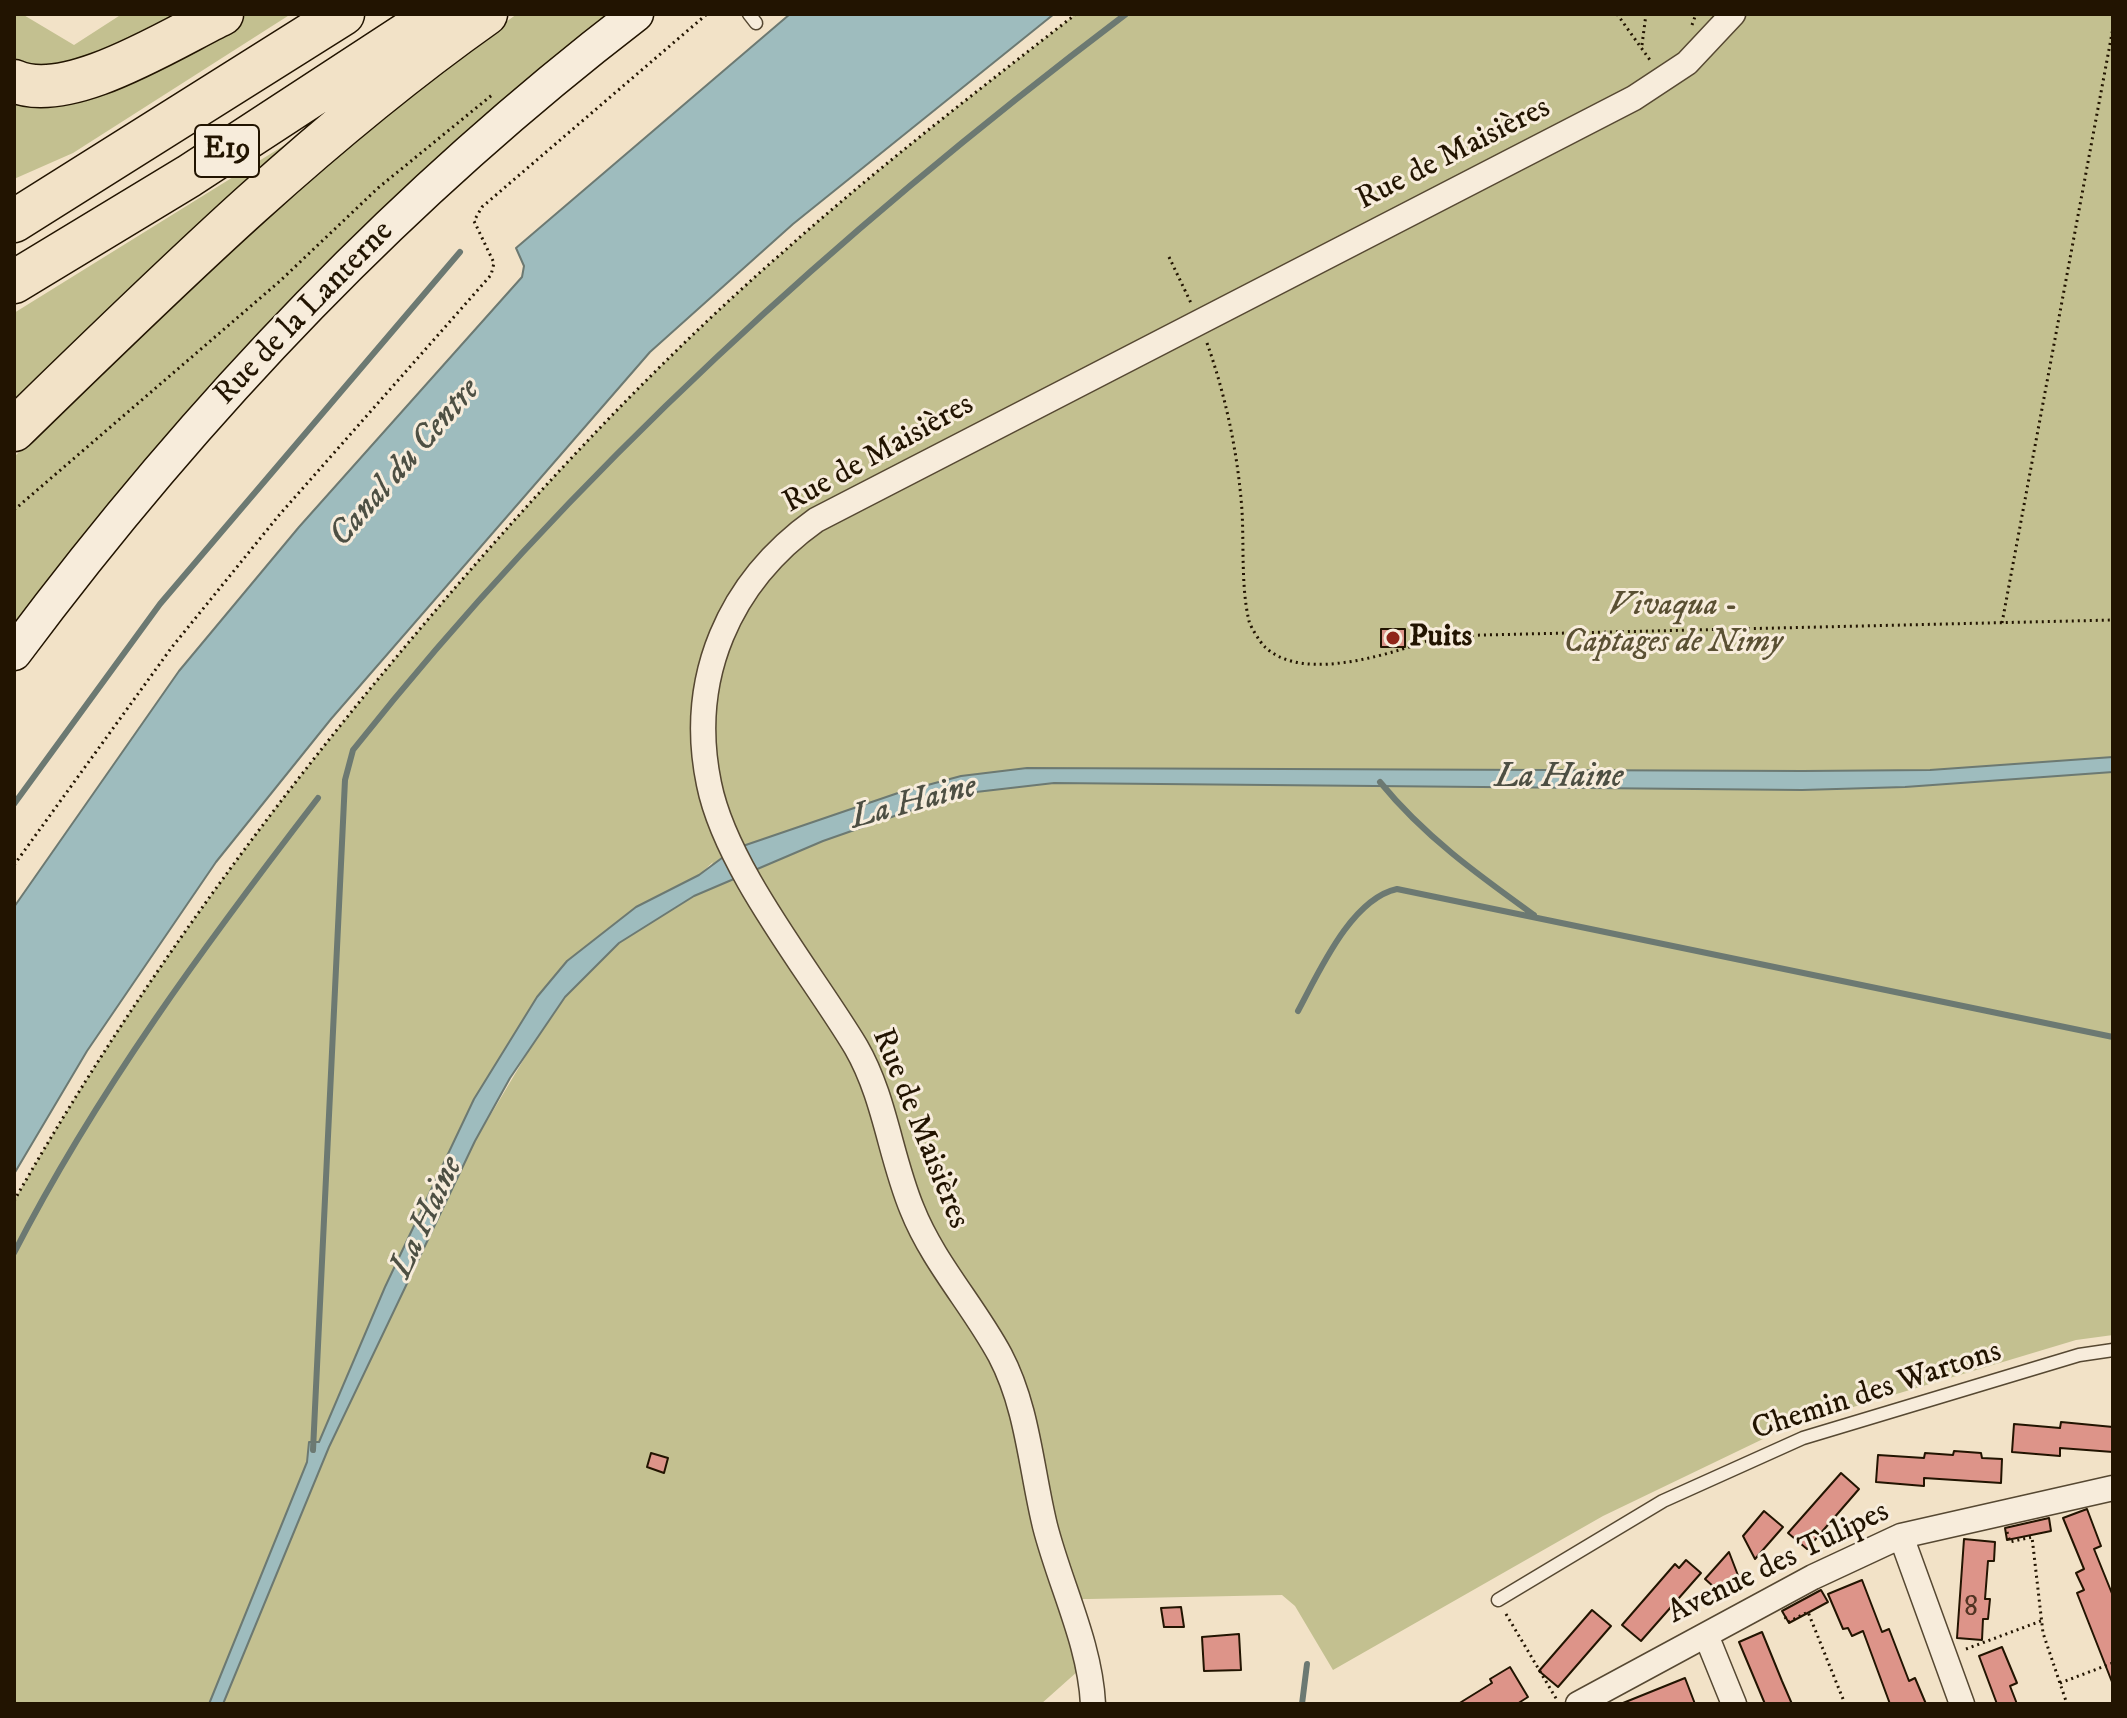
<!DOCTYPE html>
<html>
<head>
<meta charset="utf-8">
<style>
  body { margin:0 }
  #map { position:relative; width:2127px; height:1718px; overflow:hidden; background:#f2e2c7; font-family:"IM FELL DW Pica",serif }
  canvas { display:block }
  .frame { position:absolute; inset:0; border:16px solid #221401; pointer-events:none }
</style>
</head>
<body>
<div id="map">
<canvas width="2127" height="1718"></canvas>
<div class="frame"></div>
</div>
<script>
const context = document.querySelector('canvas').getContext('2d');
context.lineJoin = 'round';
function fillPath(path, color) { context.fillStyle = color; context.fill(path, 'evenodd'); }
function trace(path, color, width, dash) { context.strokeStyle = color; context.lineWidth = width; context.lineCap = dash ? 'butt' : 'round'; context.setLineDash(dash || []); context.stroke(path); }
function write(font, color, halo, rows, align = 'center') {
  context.font = font + ' "IM FELL DW Pica",serif'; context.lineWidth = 6; context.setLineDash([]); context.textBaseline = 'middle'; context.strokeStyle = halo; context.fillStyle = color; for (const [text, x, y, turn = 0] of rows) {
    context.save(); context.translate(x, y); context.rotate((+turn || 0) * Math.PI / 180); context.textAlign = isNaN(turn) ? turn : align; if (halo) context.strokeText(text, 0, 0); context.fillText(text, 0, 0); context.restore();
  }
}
const green = new Path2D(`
  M14 14H22L74 45 122 14H179L56 74 14 66Z
  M242 14H291L73 153 14 179V99Z
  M517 14H615L14 631V457L295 184 439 70Z
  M1076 14H2113V1335L2076 1340 1790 1426 1603 1516 1333 1670 1295 1606 1282 1595 1089 1599H1067L1087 1663 1041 1704H14V1201C127 1002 261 818 409 642 524 505 647 371 782 253 876 169 976 92 1076 14ZM713 862 694 896 619 943 565 997 543 1027 475 1141 319 1442 385 1287 474 1099 636 907 699 875Z
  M317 125 14 417V313Z`);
const water = new Path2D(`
  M790 14H1054L793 224 650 352 331 719 216 862 87 1051 14 1174V907L179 671 299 527 522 277 524 266 516 248Z
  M2113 757V772L1905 787 1802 790 1054 783 976 792 903 813 823 841 694 896 619 943 565 997 510 1078 475 1141 329 1447 223 1704H209L307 1462 309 1442H319L385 1287 474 1099 537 997 567 961 636 907 699 875 734 849 898 793 961 776 1027 768 1803 771 1930 770Z`);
const stream = new Path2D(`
  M1380 782C1424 836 1477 874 1534 915
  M14 804 160 604 460 252
  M1298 1011C1319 972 1351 899 1397 889L2113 1037
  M14 1253C97 1091 207 942 318 798
  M313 1450 345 780 353 750C575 470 842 229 1126 14
  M1302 1704 1307 1664`);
const building = new Path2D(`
  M1381 629H1405V647H1381Z
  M2061 1422 2113 1427V1452L2060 1448V1456L2012 1452 2014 1424 2060 1428Z
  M1954 1451 1981 1453 1982 1458 2002 1459 2001 1483 1924 1478V1486L1876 1482 1878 1455 1924 1458 1925 1453 1953 1455Z
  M651 1453 668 1458 664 1473 647 1467Z
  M1841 1473 1859 1489 1807 1549 1788 1533Z
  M2087 1509 2101 1546 2094 1549 2113 1596 2112 1682 2077 1593 2084 1590 2076 1573 2084 1569 2063 1518Z
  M1764 1511 1783 1527 1755 1559 1743 1536Z
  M2049 1518 2051 1531 2007 1540 2005 1528Z
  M1964 1539 1995 1542 1994 1561H1988L1985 1599H1990L1988 1619H1983L1982 1640 1957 1638Z
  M1729 1552 1739 1578 1724 1596 1705 1579Z
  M1686 1560 1701 1573 1641 1641 1622 1625 1675 1564 1679 1568Z
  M1862 1580 1882 1632 1889 1629 1909 1681 1915 1678 1926 1704H1890L1863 1631 1852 1636 1848 1628 1843 1629 1828 1594Z
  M1821 1590 1828 1602 1789 1623 1782 1611Z
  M1181 1607 1184 1627H1164L1161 1608Z
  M1592 1610 1611 1626 1558 1687 1539 1671Z
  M1762 1632 1782 1681 1792 1704H1765L1739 1642Z
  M1239 1634 1241 1670 1204 1671 1202 1637Z
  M2002 1647 2017 1683 2010 1686 2017 1704H1997L1979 1656Z
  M1510 1667 1528 1697 1517 1704H1458L1492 1683 1490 1679Z
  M1685 1678 1695 1704H1623V1703Z`);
const path = new Path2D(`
  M1617 14 1650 60
  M1692 25 1696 14
  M1642 45 1646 14
  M1169 257 1191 303
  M1207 343C1226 397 1238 454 1242 511 1244 546 1241 587 1249 621 1251 628 1260 642 1265 647 1305 685 1398 651 1442 636L2113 620
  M14 510 280 281 378 188 492 95
  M2002 623 2113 28
  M14 865 172 647 280 514 491 275 494 263 474 221 482 207 707 14
  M14 1201C127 1002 261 818 409 642 524 505 647 371 782 253 876 169 976 92 1076 14
  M2007 1532 2010 1542 2032 1537 2043 1633 2067 1704
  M1506 1614 1557 1700
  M1785 1617 1788 1622 1808 1612 1845 1704
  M1966 1649 2041 1621
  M2060 1683 2113 1663`);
const lane = new Path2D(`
  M749 14 756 23
  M1498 1600 1663 1501 1803 1438 2079 1355 2113 1350`);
const street = new Path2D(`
  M1901 1536 1962 1704
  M1706 1635 1734 1704
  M1093 1704C1090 1643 1060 1585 1045 1526 1031 1469 1028 1408 1000 1355 973 1305 933 1262 912 1209 890 1156 885 1097 856 1047 811 972 726 869 709 784 687 678 729 582 816 520L1634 98 1687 63 1733 14
  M1578 1704 1813 1577 1901 1536 2113 1488`);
const secondary = new Path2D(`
  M14 653C192 414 399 196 636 14`);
const highway = new Path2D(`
  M14 81C68 105 172 38 222 14
  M14 221 343 14
  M14 282 189 176 437 14
  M14 430C164 284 315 135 486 14`);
const markers = [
  [1393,638,8,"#8f2418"]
];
const numberNames = [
  ["8",1971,1609]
];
const shields = [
  [227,151,64]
];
const shieldNames = [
  ["E19",227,151]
];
const streetNames = [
  ["Rue de Maisières",1454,155,-27],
  ["Rue de la Lanterne",305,314,-46],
  ["Rue de Maisières",879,455,-29],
  ["Rue de Maisières",919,1129,68],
  ["Chemin des Wartons",1877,1392,-18],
  ["Avenue des Tulipes",1779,1564,-26]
];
const parkNames = [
  ["Vivaqua -",1673,607],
  ["Captages de Nimy",1673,644]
];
const poiNames = [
  ["Puits",1409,638]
];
const waterNames = [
  ["Canal du Centre",406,464,-49],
  ["La Haine",1559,779],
  ["La Haine",914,804,-15],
  ["La Haine",428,1218,-65]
];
fillPath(green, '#c3c090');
fillPath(water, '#9ebcbe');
trace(water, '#6c7972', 2);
trace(stream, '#6c7972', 6);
fillPath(building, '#dd9489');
trace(building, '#221401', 2);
trace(lane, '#564832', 15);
trace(street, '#564832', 27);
trace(secondary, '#221401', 37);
trace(highway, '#221401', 45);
trace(path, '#221401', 3, [2, 4]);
trace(lane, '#f7ecdb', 12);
trace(street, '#f7ecdb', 24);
trace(secondary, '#f7ecdb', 34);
trace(highway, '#f2e2c7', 42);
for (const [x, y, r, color] of markers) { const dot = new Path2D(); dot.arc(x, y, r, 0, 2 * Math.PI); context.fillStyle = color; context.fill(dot); trace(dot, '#f7ecdb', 3); }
write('28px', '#513423', null, numberNames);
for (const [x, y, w] of shields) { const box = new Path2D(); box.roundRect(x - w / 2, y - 26, w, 52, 6); context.fillStyle = '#f7ecdb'; context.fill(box); trace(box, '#221401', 2); }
write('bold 30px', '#221401', null, shieldNames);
write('32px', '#221401', '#f7ecdb', streetNames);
write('italic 32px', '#5a5033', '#f7ecdb', parkNames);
write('bold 32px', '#221401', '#f7ecdb', poiNames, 'left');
write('italic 34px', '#4d4f43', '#f7ecdb', waterNames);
</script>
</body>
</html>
